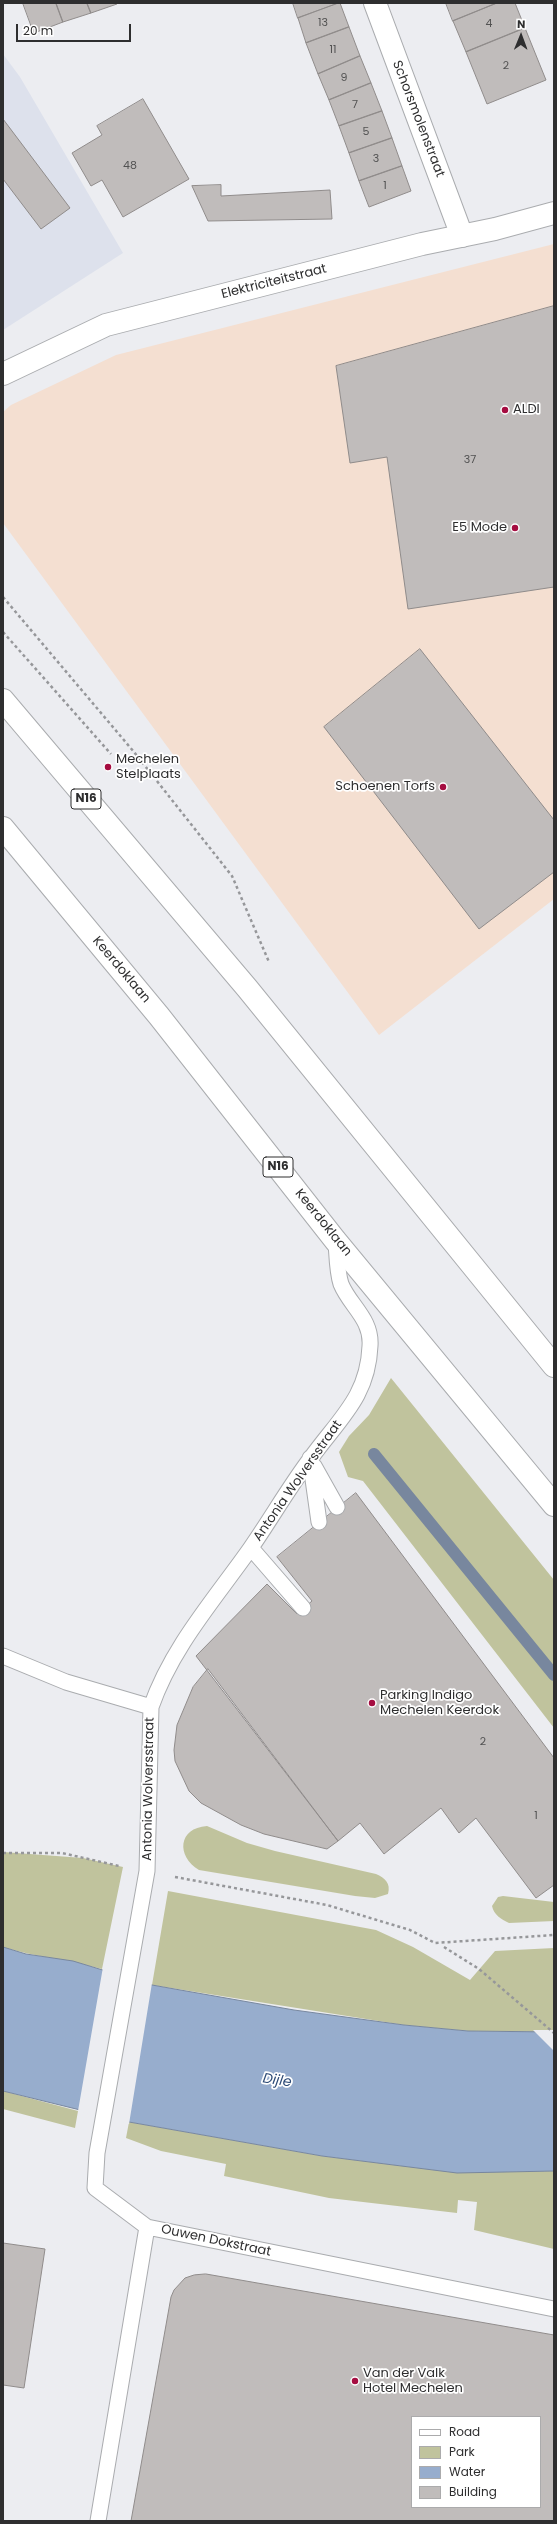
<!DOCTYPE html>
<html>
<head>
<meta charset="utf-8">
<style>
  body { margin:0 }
  #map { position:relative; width:557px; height:2524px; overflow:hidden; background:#ecedf1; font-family:Poppins,sans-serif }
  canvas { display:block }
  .frame { position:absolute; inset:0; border:4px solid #2e2e2f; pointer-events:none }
  .legend { position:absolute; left:411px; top:2416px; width:130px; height:92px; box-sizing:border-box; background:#fff; border:1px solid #ababac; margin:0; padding:5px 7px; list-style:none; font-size:12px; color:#2e2e2f }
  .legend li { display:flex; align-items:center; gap:8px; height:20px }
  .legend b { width:20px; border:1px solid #ababac }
  .north { position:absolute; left:501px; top:16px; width:40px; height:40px; -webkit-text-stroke:3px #fff; paint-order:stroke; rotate:1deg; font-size:11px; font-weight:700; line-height:16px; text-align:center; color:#2e2e2f }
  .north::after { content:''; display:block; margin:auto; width:14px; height:18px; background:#2e2e2f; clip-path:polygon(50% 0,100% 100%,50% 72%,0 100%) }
  .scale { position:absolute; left:16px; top:24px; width:115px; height:18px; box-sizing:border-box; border:2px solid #2e2e2f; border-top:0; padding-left:5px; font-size:12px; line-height:14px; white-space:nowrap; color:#2e2e2f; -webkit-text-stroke:3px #fff; paint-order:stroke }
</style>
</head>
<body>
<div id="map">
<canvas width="557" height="2524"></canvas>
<div class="frame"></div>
<ul class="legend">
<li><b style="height:5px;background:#fff"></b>Road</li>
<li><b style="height:11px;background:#c0c39d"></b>Park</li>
<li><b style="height:11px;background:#97adcd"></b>Water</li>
<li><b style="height:11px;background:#c0bcbb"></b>Building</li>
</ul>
<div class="north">N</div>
<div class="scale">20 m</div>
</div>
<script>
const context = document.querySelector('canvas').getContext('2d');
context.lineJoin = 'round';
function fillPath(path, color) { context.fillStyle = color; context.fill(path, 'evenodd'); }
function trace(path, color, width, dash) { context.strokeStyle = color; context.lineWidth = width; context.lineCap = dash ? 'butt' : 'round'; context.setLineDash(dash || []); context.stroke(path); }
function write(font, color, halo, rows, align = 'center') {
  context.font = font + ' Poppins,sans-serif'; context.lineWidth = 3.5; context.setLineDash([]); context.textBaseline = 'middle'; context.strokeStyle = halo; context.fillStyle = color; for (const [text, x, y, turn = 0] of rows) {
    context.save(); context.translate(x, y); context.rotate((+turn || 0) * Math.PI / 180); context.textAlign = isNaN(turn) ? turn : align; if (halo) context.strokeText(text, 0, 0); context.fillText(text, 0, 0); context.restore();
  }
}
const commercial = new Path2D(`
  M554 244V899L379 1035 3 523V412L11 405 116 355Z`);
const built = new Path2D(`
  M3 54 20 77 123 253 3 330Z`);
const green = new Path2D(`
  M391 1378 554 1580V1728L363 1481 348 1477 339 1452 349 1436 369 1415Z
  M207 1826 247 1843 275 1851 376 1874C385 1878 391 1883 388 1894L375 1898 355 1896 199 1870C176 1856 178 1828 207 1826Z
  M3 1852 83 1858 123 1867 102 1969C69 1960 36 1957 3 1947Z
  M168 1891 376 1930 413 1947 470 1980 495 1951 554 1948V2032L468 2031 404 2025 152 1985Z
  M503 1896 554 1902V1921L509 1923C501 1919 494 1915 492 1906L498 1897Z
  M3 2091 78 2111 75 2128 3 2109Z
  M129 2122 322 2156 454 2172 554 2171V2249L474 2230 477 2202 458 2200 457 2213 329 2198 224 2176 226 2164 161 2151 126 2138Z`);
const water = new Path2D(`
  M3 1947 26 1954 73 1961 152 1985 294 2010 404 2025 468 2031 554 2032V2171L457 2173 322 2156 129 2122 3 2091Z`);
const pier = new Path2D(`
  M103 1967 152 1983 129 2124 78 2111Z
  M533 2030H554V2051Z`);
const stream = new Path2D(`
  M374 1454 554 1675`);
const building = new Path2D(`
  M23 3H56L63 22 34 33Z
  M56 3H87L91 13 63 22Z
  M87 3H117V4L91 13Z
  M293 3H338L298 18Z
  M340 3 349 27 306 43 298 18Z
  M446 3H497L453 21Z
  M497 3H515L525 28 466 52 453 21Z
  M349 27 360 56 318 74 306 43Z
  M525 28 546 80 487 104 466 52Z
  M360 56 371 83 329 100 318 74Z
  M371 83 382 111 339 126 329 100Z
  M143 99 189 179 123 217 102 180 91 186 72 153 102 135 97 126Z
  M382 111 392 138 349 153 339 126Z
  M3 119 70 208 41 229 3 179Z
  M392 138 402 166 359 181 349 153Z
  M402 166 411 191 369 207 359 181Z
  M221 185V196L330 190 332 219 208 221 192 186Z
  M554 306V587L408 609 387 457 350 463 336 366Z
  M420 649 554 820V872L479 929 324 727Z
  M356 1493 554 1758V1885L536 1898 476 1818 459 1833 441 1808 384 1854 360 1823 338 1841 196 1656 267 1584 297 1614 312 1601 277 1557Z
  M208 1669 338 1841 327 1849 264 1834 241 1825 201 1803 189 1791 175 1761 174 1750 177 1725 193 1687Z
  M3 2243 45 2249 24 2388 3 2385Z
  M206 2274 554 2335V2521H131L171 2297 174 2290 185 2278 194 2275ZM412 2417H540V2507H412Z`);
const path = new Path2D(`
  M3 597 134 752 232 876 269 962
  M3 632 111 754
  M3 1853H62L119 1866
  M175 1877 327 1905 410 1930 435 1943 554 1935
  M444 1947 479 1969 554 2033`);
const service = new Path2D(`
  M336 1242C337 1255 337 1272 341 1284 350 1306 372 1319 370 1346 368 1397 339 1419 311 1458 289 1487 271 1519 250 1549 214 1600 172 1647 151 1707L147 1871 97 2153 95 2188 147 2227 554 2309
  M310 1458 319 1522
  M314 1466 337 1507
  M251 1548 303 1608
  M3 1656 66 1682 151 1707
  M98 2521 147 2227`);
const minor = new Path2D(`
  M375 3 462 236`);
const tertiary = new Path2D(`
  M3 374 106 325 422 244 495 229 554 213`);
const primary = new Path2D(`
  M3 700 247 988 554 1366
  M3 828 159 1016 335 1240 554 1505`);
const markers = [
  [505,410,4,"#a50c40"],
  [515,528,4,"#a50c40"],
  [108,767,4,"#a50c40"],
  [443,787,4,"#a50c40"],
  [372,1703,4,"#a50c40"],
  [355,2381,4,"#a50c40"]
];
const numberNames = [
  ["13",323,23],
  ["4",489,24],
  ["11",333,50],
  ["2",506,66],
  ["9",344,78],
  ["7",355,105],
  ["5",366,132],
  ["3",376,159],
  ["48",130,166],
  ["1",385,186],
  ["37",470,460],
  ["2",483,1742],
  ["1",536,1816]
];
const shields = [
  [86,799,30],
  [278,1167,30]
];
const shieldNames = [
  ["N16",86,799],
  ["N16",278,1167]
];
const streetNames = [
  ["Schorsmolenstraat",418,119,69],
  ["Elektriciteitstraat",274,282,-14],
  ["Keerdoklaan",121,970,50],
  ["Keerdoklaan",323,1223,51],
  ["Antonia Wolversstraat",298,1481,-55],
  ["Antonia Wolversstraat",149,1789,-89],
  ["Ouwen Dokstraat",216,2241,12]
];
const poiNames = [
  ["ALDI",513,410],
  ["E5 Mode",507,528,"right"],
  ["Mechelen",116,760],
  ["Stelplaats",116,775],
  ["Schoenen Torfs",435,787,"right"],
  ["Parking Indigo",380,1696],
  ["Mechelen Keerdok",380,1711],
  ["Van der Valk",363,2374],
  ["Hotel Mechelen",363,2389]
];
const waterNames = [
  ["Dijle",277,2081,9]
];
fillPath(commercial, '#f4dfd1');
fillPath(built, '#dde1ec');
fillPath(green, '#c0c39d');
fillPath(water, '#97adcd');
trace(water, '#78879e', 1);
fillPath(pier, '#ecedf1');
trace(stream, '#78879e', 12);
fillPath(building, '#c0bcbb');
trace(building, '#908c8b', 1);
trace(service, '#aaacaf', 17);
trace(minor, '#aaacaf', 24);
trace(tertiary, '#aaacaf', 24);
trace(primary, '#aaacaf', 24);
trace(path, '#96979a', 2.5, [3, 3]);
trace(service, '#fff', 15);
trace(minor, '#fff', 22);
trace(tertiary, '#fff', 22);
trace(primary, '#fff', 22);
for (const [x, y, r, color] of markers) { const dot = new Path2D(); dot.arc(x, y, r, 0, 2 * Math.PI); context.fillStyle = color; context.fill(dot); trace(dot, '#fff', 1.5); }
write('11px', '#525252', null, numberNames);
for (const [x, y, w] of shields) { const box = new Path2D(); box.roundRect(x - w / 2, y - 10, w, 20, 3); context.fillStyle = '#fff'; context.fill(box); trace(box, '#2e2e2f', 1); }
write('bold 12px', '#2e2e2f', null, shieldNames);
write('13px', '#2e2e2f', '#fff', streetNames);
write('13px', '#2e2e2f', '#fff', poiNames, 'left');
write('italic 14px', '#2d4b77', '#fff', waterNames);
</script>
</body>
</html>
